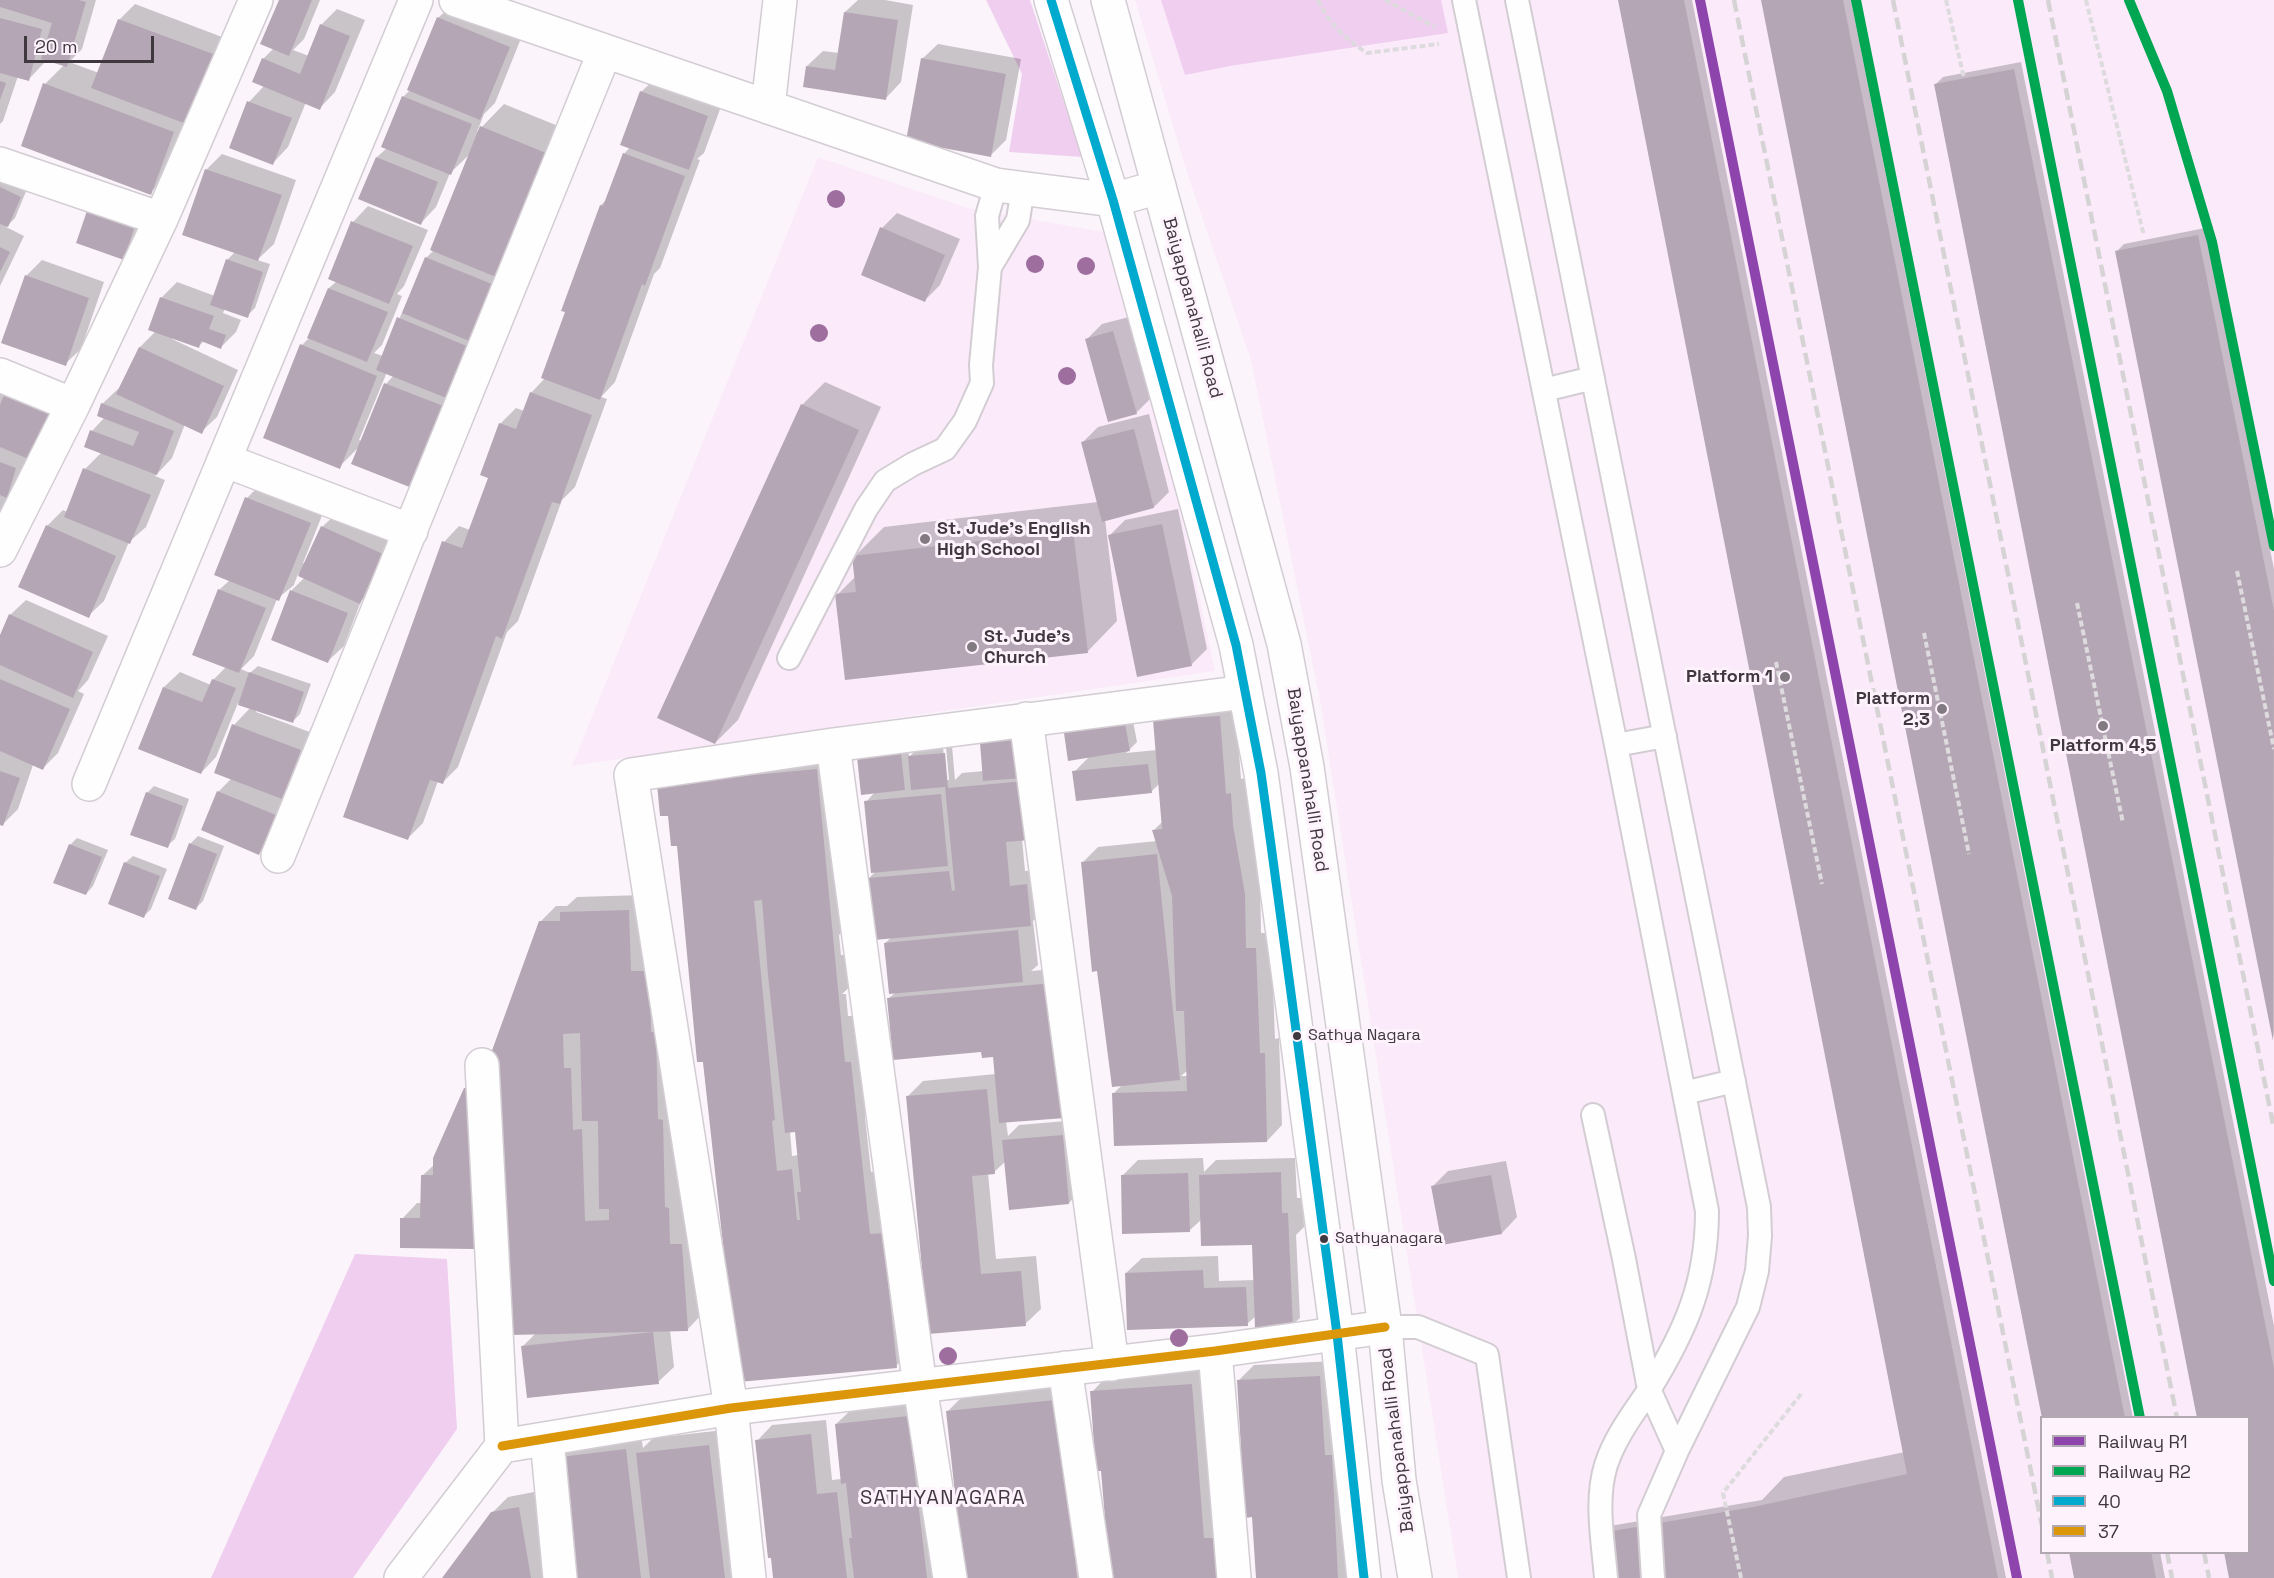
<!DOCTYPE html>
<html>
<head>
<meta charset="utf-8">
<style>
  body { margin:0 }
  #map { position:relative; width:2274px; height:1578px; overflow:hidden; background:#fbf5fb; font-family:"Space Grotesk",sans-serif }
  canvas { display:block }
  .legend { position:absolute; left:2040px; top:1416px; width:210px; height:138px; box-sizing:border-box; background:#fef2fd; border:2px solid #b2a8b1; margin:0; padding:8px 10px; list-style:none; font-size:18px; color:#40383f }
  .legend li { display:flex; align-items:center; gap:12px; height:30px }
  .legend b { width:30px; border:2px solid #b2a8b1 }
  .scale { position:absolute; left:24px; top:36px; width:130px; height:27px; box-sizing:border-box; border:3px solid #40383f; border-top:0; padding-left:8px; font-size:18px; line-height:21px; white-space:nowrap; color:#40383f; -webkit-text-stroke:4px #fef2fd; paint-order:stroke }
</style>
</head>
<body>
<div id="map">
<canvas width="2274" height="1578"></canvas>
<ul class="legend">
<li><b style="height:8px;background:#8e44ad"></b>Railway R1</li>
<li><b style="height:8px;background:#00a651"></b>Railway R2</li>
<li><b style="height:8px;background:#00a9ce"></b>40</li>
<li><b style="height:8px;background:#dc9609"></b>37</li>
</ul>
<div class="scale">20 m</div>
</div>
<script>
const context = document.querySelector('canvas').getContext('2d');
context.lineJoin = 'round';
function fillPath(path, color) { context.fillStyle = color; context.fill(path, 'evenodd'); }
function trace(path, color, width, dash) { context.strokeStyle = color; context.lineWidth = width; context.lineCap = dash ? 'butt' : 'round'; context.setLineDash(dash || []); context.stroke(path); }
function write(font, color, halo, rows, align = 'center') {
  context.font = font + ' "Space Grotesk",sans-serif'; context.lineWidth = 6; context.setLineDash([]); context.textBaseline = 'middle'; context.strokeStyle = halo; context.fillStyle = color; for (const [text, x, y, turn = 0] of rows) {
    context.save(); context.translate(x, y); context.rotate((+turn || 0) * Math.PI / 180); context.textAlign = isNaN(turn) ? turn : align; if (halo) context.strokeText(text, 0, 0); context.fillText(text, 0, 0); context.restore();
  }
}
const built = new Path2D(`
  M1135 0H2274V1578H1458L1320 700 1251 360 1188 176ZM2042 1418H2248V1552H2042Z
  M818 157 968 208 1104 232 1159 406 1215 671 572 766Z`);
const green = new Path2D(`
  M986 0H1030L1082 157 1009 152 1022 74Z
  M1161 0H1441L1448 33 1230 66 1185 75Z
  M355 1254 447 1259 457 1429 353 1578H211Z`);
const shadow = new Path2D(`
  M0 0H96L82 49 69 62 99 73 119 20 135 4 230 40 173 170 150 193 45 84 65 64 46 58 44 63 29 79 18 76 3 121 0 124Z
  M280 0H320L304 39 293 50 309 56 321 25 337 9 365 20 335 92 320 108 306 102 288 147 273 163 231 147 249 102 264 86 263 59 274 48Z
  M858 0H885L913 5 901 82 886 98 807 66 823 51 839 53 845 12Z
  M1619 0H1692L2006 1578H1610V1526L1762 1500 1784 1477 1905 1452Z
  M1762 0H1851L2133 1418H2044Z
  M454 3 524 31 495 103 484 114 477 132 504 104 568 130 428 471 360 446 339 467 302 345 309 338 329 288 337 281 353 222 368 206 428 230 404 286 397 294 402 296 382 345 374 353 383 356 426 258 434 250 471 153 450 173 436 207 421 223 377 157 387 148 383 146 404 96 410 90 438 18ZM387 372 394 375 386 384 362 441 359 440Z
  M938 44 1021 59 1006 140 991 155 922 59Z
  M2021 62 2274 1326V1578H2230L2248 1552V1418L1935 85 1943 77Z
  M657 77 723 101 704 153 697 159 700 160 660 268 654 274 615 382 601 397 607 399 575 487 562 500 518 621 507 632 458 767 442 783 438 781 423 823 407 839 345 816 444 542 459 526 470 530 490 477 500 424 516 408 524 411 531 393 545 378 567 311 563 310 601 205 607 199 624 154 630 147 641 92Z
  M222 154 296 180 274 244 257 260 270 264 255 308 247 316 225 308 223 313 241 320 236 332 221 347 204 341 198 347 173 337 172 339 238 370 217 417 201 432 185 424 172 458 155 476 165 480 146 527 129 542 104 601 88 616 47 526 63 510 67 512 85 469 102 452 92 431 105 417 102 404 118 389 120 390 140 347 156 331 150 329 162 297 177 282 215 296 227 260 236 251 206 170Z
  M0 177 27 189 15 218 6 227 24 236 0 286Z
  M897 213 960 239 940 285 925 300 882 228Z
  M139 225 131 250 124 258 78 242Z
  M2205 228 2274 569V1038L2117 251 2124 244Z
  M42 260 104 282 81 349 65 364 26 276Z
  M1129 317 1151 398 1136 413 1086 340 1102 324Z
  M0 376 67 394 0 530Z
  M825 382 881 407 738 720 715 743 802 405Z
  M1149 414 1169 492 1154 507 1105 519 1117 621 1088 651 837 595 856 576 854 557 884 527 1098 502 1083 442 1098 427Z
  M262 483 325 508 303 563 305 564 322 527 338 512 397 539 376 587 361 601 344 646 328 661 273 639 294 585 277 599 254 656 241 669 250 673 258 666 311 684 300 714 293 721 257 709 256 712 315 734 297 782 282 796 290 800 275 837 259 853 218 792 231 779 234 725 251 707 238 703 216 757 201 773 140 748 164 687 180 672 211 685 213 680 226 667 219 590 230 580 247 498ZM298 574 305 577 292 590Z
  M1178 509 1207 649 1191 665 1108 537 1125 520Z
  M26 600 108 636 88 680 78 691 84 694 58 753 42 769 33 765 18 809 3 824 0 823V639L10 615Z
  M1235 701 1241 779 1246 778 1248 808 1260 878 1261 933H1271L1275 1039 1279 1038 1282 1125 1267 1141 1114 1093 1122 1085 1082 863 1098 847 1157 841 1154 830 1163 821 1159 784 1151 792 1074 772 1090 756 1065 733 1073 726 1132 716 1137 742 1126 753 1157 750 1155 721 1162 713ZM1188 1070V1076H1181Z
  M1027 733 1022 839 1025 871 1042 870 1046 909 1033 921 1038 965 1031 971 1068 968 1006 1121 1008 1136 1019 1125 1078 1120 1084 1187 1069 1203 1006 1161 994 1172 988 1173 996 1259 1036 1256 1041 1309 1025 1324 929 1332 907 1097 923 1081 996 1074 994 1055 889 998 896 992 885 943 892 937 869 878 876 871 866 802 875 792 859 758 908 746 909 757 917 749 943 747 946 780H949L946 747 952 746 955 780 962 773 984 771 981 744 989 736Z
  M824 763 849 925 839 935 841 955 850 954 853 984 842 994H846L848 1016H857L873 1109 865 1117 871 1172 880 1171 911 1351 896 1366 740 1380 678 844 658 785ZM796 1130 799 1155 792 1156 790 1131Z
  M154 786 189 799 175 839 167 846 147 793Z
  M198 836 224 846 203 901 196 908 190 844Z
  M77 838 108 850 93 886 86 894 70 845Z
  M133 856 167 869 151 909 144 916 125 863Z
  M644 895 678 1105 680 1192 684 1193 685 1229H697L702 1314 687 1330H670L674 1367 658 1382 522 1347 536 1333 503 1129H490L489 1232 473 1247 402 1219 417 1203H422L423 1175 435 1164 465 1089 481 1073H492L540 922 556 906H567L577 897Z
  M1203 1158 1204 1172 1216 1160 1295 1158 1297 1198H1303L1304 1227 1296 1235 1300 1318 1292 1325 1256 1316 1247 1324 1126 1273 1142 1258 1218 1256 1219 1281 1255 1280 1253 1244 1202 1219 1190 1230 1122 1176 1138 1160Z
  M1506 1161 1517 1217 1502 1233 1432 1187 1448 1171Z
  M1335 1361 1354 1578H1257L1254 1516 1238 1381 1254 1365Z
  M1207 1369 1233 1578H967L947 1412 963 1396 1070 1386 1111 1576 1102 1469 1092 1392 1107 1376Z
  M923 1401 934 1578H774L757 1441 772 1425 826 1420 832 1480 842 1479 836 1424 852 1409Z
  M724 1430 742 1578H575L562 1458 569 1450 641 1435 643 1448 653 1438Z
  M534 1492 548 1573 544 1578H445L492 1513 508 1497Z
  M2070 1552H2160L2165 1578H2075Z`);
const building = new Path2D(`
  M0 0H79L86 2 67 67 41 59 52 23 0 7Z
  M279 0H312L289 56 260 44Z
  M1618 0H1684L1998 1578H1609L1601 1533 1753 1507 1907 1474Z
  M1761 0H1843L2125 1418H2042Z
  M844 12 898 20 886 100 803 87 806 66 835 70Z
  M437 17 510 47 480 120 407 90Z
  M0 18 42 29 29 81 0 73Z
  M118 19 216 55 189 125 91 88Z
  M320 24 350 36 320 110 252 82 262 58 300 74Z
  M921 58 1006 74 991 157 906 141Z
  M2014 69 2274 1368V1578H2229L2224 1552H2248V1418H2197L1934 84Z
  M0 81 6 83 0 100Z
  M43 83 174 132 151 195 21 146Z
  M640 91 708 116 689 170 620 145Z
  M402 96 472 124 451 175 381 147Z
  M247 101 292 118 273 165 229 148Z
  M480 126 546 153 496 277 430 250Z
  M623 153 685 176 645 286 642 284 600 400 541 378 565 312 561 311 579 262 600 205 603 206Z
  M376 157 438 182 421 225 358 199Z
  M205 169 282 195 258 261 182 235Z
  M0 187 21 197 8 227 0 224Z
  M89 205 136 222 124 260 76 243Z
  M351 221 413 246 389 304 328 279Z
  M880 227 945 255 925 302 861 275Z
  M2198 235 2274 611 2273 1041 2115 251Z
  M0 247 10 252 0 272Z
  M425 257 492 284 469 341 402 313Z
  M226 259 263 272 248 318 210 305Z
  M25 275 89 298 66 366 1 343Z
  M328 288 388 312 367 362 307 338Z
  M160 297 214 316 209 329 226 335 221 349 201 341 199 348 148 330Z
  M397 317 469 347 449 399 376 370Z
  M1113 331 1137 414 1108 422 1085 339Z
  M300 344 377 376 340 469 263 438Z
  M139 347 224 386 202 434 116 394Z
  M384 383 446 407 412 488 351 464Z
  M6 390 52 409 31 460 0 447V405Z
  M530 392 592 415 560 504 552 502 502 639 496 636 443 784 430 780 408 840 343 817 442 541 462 548 488 478 480 475 499 423 516 429Z
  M101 403 174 431 157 475 84 447 90 430 133 446 139 432 97 416Z
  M801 404 859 430 715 744 657 718Z
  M1134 429 1154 508 1102 522 1081 442Z
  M0 462 16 468 7 498 0 495Z
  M83 468 151 495 130 544 64 517Z
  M245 497 311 523 279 601 214 575Z
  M1162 524 1192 666 1137 677 1108 535Z
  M46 525 116 556 89 618 18 587Z
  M321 526 383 554 360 604 298 576Z
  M1073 530 1088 653 845 680 835 594 856 592 852 556Z
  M218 589 266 608 239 673 192 655Z
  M290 590 348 613 328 663 271 640Z
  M9 614 93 652 73 698 0 665V635Z
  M249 672 304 692 293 723 238 705Z
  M0 679 70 709 43 770 0 751Z
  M212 679 236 688 201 774 138 749 163 687 202 702Z
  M1220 716 1226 794 1231 793 1233 825 1245 894 1246 948H1256L1260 1053H1265L1267 1142 1114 1146 1112 1093 1187 1091 1184 1011H1176L1172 896 1152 830 1162 829 1153 720Z
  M1125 723 1130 751 1068 761 1064 733Z
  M232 724 301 750 282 799 214 773Z
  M1020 740 1023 778 983 781 980 743Z
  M901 753 905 790 861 795 857 757Z
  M945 753 948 788 1024 781 1030 840 1006 842 1010 886 1027 884 1031 926 874 940 868 878 949 871 952 891 955 890 945 787 911 790 908 756Z
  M1148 764 1152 793 1076 801 1072 771Z
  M817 769 845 1062H851L870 1234 883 1233 897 1368 738 1382 703 1062H697L677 846H671L668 816H660L657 784ZM762 900 768 975 785 1133 795 1132 801 1192H797L800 1220H797L792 1169 777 1171 772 1121 775 1120 754 901Z
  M0 771 20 778 3 826 0 825Z
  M217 791 276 815 259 855 201 830Z
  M146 792 183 806 168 848 130 835Z
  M941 794 948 866 871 873 864 801Z
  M189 843 217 854 196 910 168 899Z
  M69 844 102 857 86 895 53 883Z
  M1157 854 1180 1080 1112 1087 1097 971 1092 972 1081 862Z
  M124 862 160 876 144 918 108 904Z
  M629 910 631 971H650L651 1032H656L658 1119 663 1120 665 1207 669 1208 670 1244H682L688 1331 510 1335 504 1252 502 1131H491L490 1056 539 921H560V912ZM580 1033 582 1121H598L599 1209H609V1220L585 1221 582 1129 573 1130 571 1068H564L563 1034Z
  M1018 930 1023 982 889 994 884 943Z
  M1053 983 1065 1118 999 1123 993 1057 982 1058 981 1052 893 1060 887 998Z
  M464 1088H476L474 1249 400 1248V1218H420L421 1175H433V1158Z
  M987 1089 995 1174 972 1176 981 1274 1021 1271 1026 1326 928 1334 906 1096Z
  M1063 1135 1069 1204 1009 1210 1002 1140Z
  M1281 1172 1282 1213H1288L1293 1327 1255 1328 1252 1245 1201 1246 1199 1175Z
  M1188 1173 1190 1232 1122 1234 1121 1175Z
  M1491 1175 1502 1234 1442 1245 1431 1186Z
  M1203 1270 1204 1288 1246 1287 1248 1326 1127 1330 1125 1273Z
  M653 1332 659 1384 527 1398 521 1346Z
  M1320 1376 1325 1455H1332L1338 1578H1256L1252 1517 1245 1518 1237 1380Z
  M1192 1384 1204 1538H1214L1217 1578H1110L1101 1471H1096L1090 1391Z
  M1055 1400 1063 1474H1066L1077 1578H966L963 1567 946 1411Z
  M908 1416 927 1578H854L849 1538H852L846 1483 841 1484 835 1424Z
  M811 1434 817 1494 837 1492 847 1578H773L771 1558H768L755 1440Z
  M709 1445 725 1578H650L636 1453Z
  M626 1449 641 1578H574L560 1457Z
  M519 1507 531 1578H442L491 1512Z
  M2069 1552H2151L2156 1578H2074Z`);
const path = new Path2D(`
  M1318 0C1329 24 1346 39 1367 53L1439 44
  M1385 0 1435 27
  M1946 0 1964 78
  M2086 0 2144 236
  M2237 571 2274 749
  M2077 603 2123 823
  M1924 633 1969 854
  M1776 662 1822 884
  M1741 1578 1723 1493 1801 1394`);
const service = new Path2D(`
  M1464 0 1616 745 1707 1211C1707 1282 1686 1330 1649 1390 1633 1414 1615 1437 1606 1465 1595 1500 1603 1541 1606 1578
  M1517 0 1759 1207 1760 1236 1757 1271 1748 1307 1677 1451 1649 1515 1653 1578
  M996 185 987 216 990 267 1018 220 1023 188
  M1544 390 1593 378
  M789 658 866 509 885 481 913 464 945 449 965 421 982 383 981 365 990 267
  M1616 745 1665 736
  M1684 1093 1734 1081
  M1593 1115 1624 1259 1649 1389 1677 1451
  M1385 1327H1418L1487 1355 1519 1578`);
const minor = new Path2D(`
  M456 0 996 185 1113 200 1159 187
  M768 107 780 0
  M0 164 161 219
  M0 375 73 405
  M224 460 411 531
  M0 550 73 405 161 219 256 0
  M1026 719 1112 1364
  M833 745 920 1386 950 1578
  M89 784 416 0
  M278 856 605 51
  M1215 1351 1234 1578
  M1065 1368 1096 1578
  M547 1439 560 1578
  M502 1446 731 1408 1215 1351 1385 1327
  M401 1578 502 1446 482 1065
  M749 1578 731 1408 631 775 833 745 1245 692`);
const tertiary = new Path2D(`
  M1051 0 1113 200 1236 645 1261 773 1271 845 1337 1334 1364 1578
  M1108 0 1284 644 1307 767 1385 1327 1399 1480 1415 1578`);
const rail = new Path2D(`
  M1734 0 2042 1526
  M1856 0 2140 1418
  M1893 0 2177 1418
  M2018 0 2274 1281
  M2048 0 2274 1129
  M2129 0 2167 91 2212 242 2274 546
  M2047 1552 2052 1578
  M2167 1552 2172 1578
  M2204 1552 2209 1578`);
const bus1 = new Path2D(`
  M1051 0 1113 200 1236 645 1261 773 1271 845 1337 1334 1364 1578`);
const bus2 = new Path2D(`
  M502 1446 731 1408 1215 1351 1385 1327`);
const rail1 = new Path2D(`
  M1700 0 2017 1578`);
const rail2 = new Path2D(`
  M1856 0 2140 1418
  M2018 0 2274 1281
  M2129 0 2167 91 2212 242 2274 546`);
const trees = [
  [836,199],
  [1035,264],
  [1086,266],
  [819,333],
  [1067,376],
  [1179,1338],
  [948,1356]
];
const markers = [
  [925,539,6,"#817a81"],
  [972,647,6,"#817a81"],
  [1785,677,6,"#817a81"],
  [1942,709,6,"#817a81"],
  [2103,726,6,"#817a81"],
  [1297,1036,5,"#40383f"],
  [1324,1239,5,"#40383f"]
];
const busNames = [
  ["Sathya Nagara",1308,1036],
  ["Sathyanagara",1335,1239]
];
const streetNames = [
  ["Baiyappanahalli Road",1192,308,75],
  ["Baiyappanahalli Road",1307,780,81],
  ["Baiyappanahalli Road",1397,1440,-97]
];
const poiNames = [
  ["St. Jude's English",937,529],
  ["High School",937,550],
  ["St. Jude's",984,637],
  ["Church",984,658],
  ["Platform 1",1773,677,"right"],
  ["Platform",1930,699,"right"],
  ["2,3",1930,720,"right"],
  ["Platform 4,5",2103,746,"center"]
];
const neighbourhoodNames = [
  ["SATHYANAGARA",943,1499]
];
fillPath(built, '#fbebfa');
fillPath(green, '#f0ceef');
fillPath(shadow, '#0003');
fillPath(building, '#b4a6b4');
trace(service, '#d3cdd3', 26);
trace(minor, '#d3cdd3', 36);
trace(tertiary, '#d3cdd3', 36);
trace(path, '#dddbdd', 4, [6, 3]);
trace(service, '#fefefe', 22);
trace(minor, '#fefefe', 33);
trace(tertiary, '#fefefe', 33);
trace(rail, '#d6d3d5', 4.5, [12, 6]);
trace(bus1, '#00a9ce', 9);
trace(bus2, '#dc9609', 9);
trace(rail1, '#8e44ad', 10);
trace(rail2, '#00a651', 10);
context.fillStyle = '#9d6e9e';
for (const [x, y] of trees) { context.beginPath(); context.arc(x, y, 9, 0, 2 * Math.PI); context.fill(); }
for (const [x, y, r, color] of markers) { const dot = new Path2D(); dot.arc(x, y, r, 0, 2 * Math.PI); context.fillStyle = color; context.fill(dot); trace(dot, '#fef2fd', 2); }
write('16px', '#40383f', '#fef2fd', busNames, 'left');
write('18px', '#40383f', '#fef2fd', streetNames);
write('bold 18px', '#40383f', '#fef2fd', poiNames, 'left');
context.letterSpacing = '1.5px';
write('20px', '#40383f', '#fef2fd', neighbourhoodNames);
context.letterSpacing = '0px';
</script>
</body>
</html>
